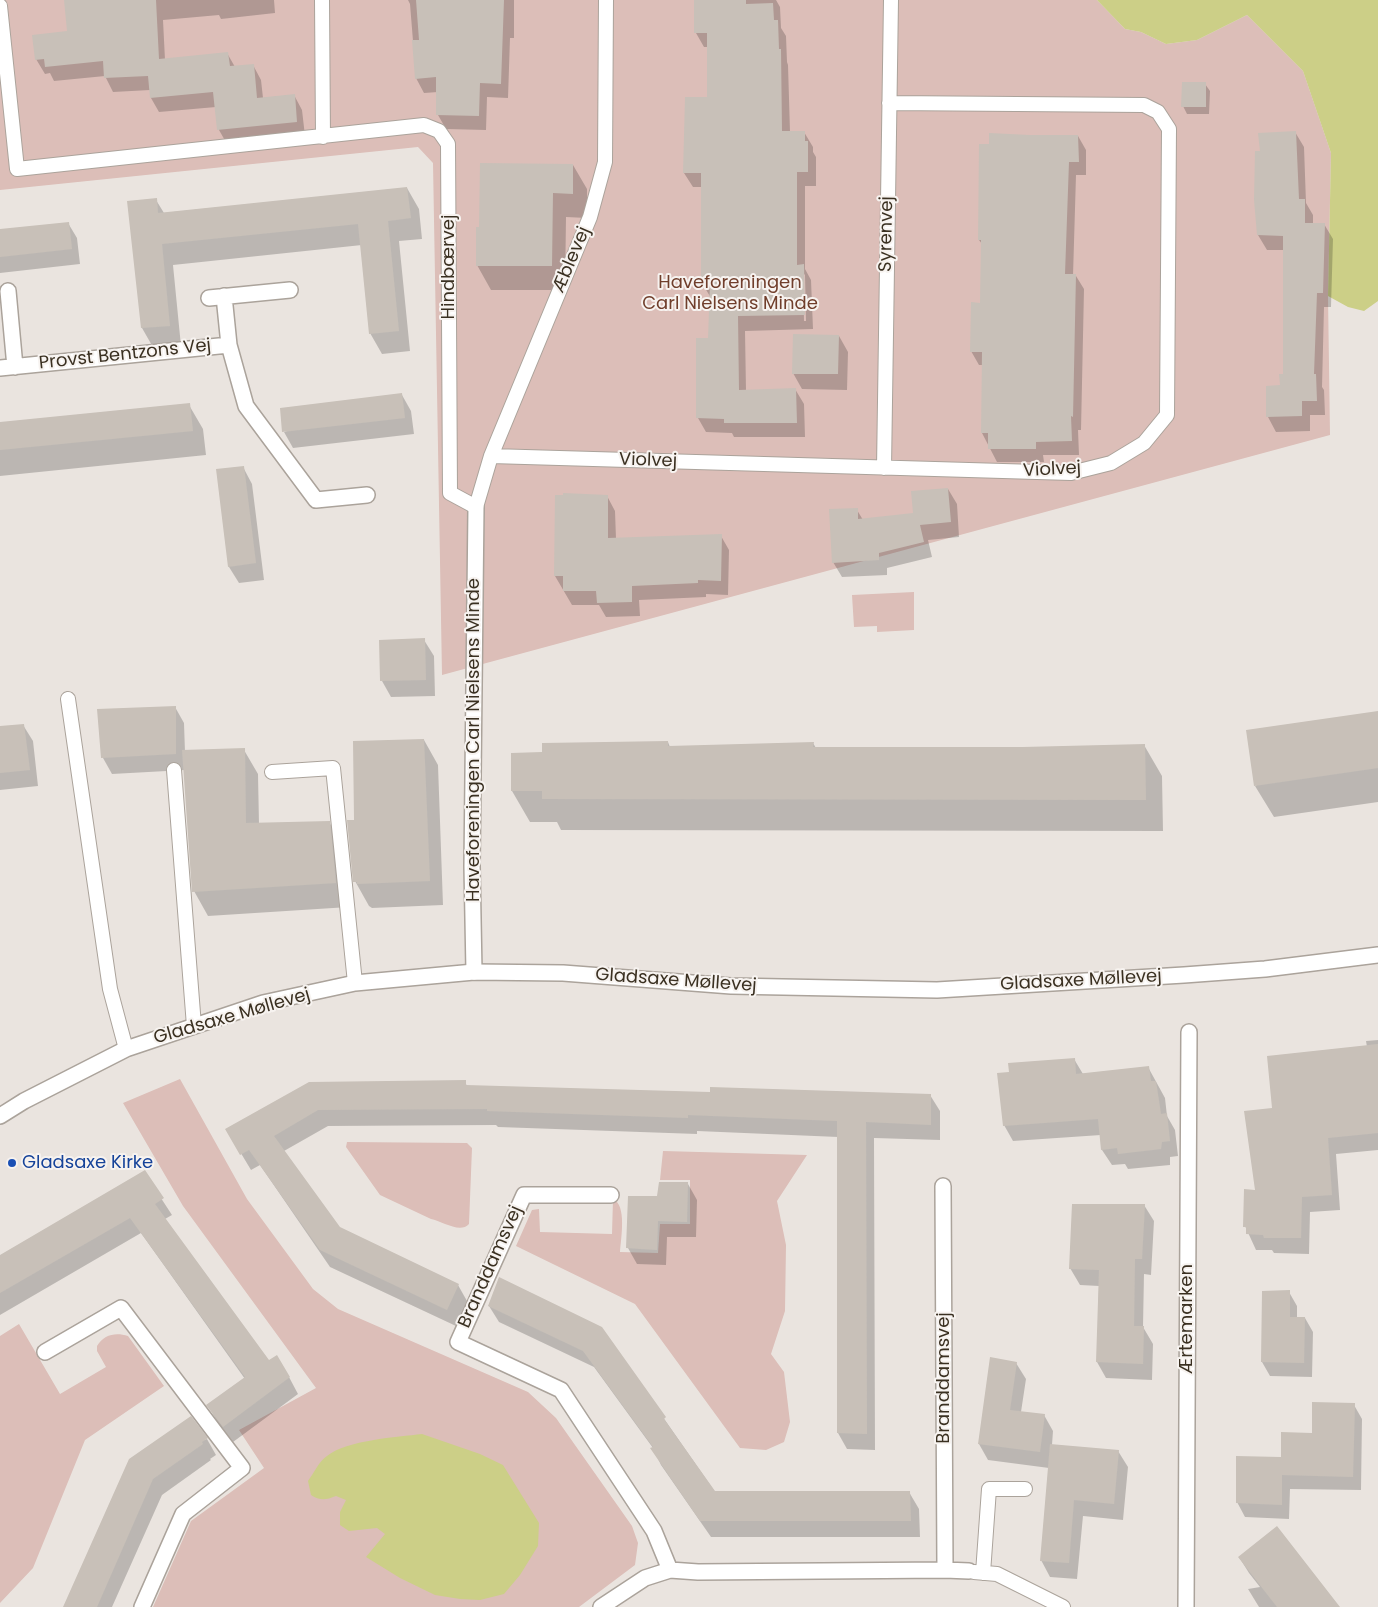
<!DOCTYPE html>
<html>
<head>
<meta charset="utf-8">
<style>
  body { margin:0 }
  canvas { display:block; background:#eae4df }
</style>
</head>
<body>
<canvas width="1378" height="1607"></canvas>
<script>
const context = document.querySelector('canvas').getContext('2d');
context.lineJoin = 'round';
function fillPath(path, color) { context.fillStyle = color; context.fill(path, 'evenodd'); }
function trace(path, color, width, dash) { context.strokeStyle = color; context.lineWidth = width; context.lineCap = dash ? 'butt' : 'round'; context.setLineDash(dash || []); context.stroke(path); }
function write(font, color, halo, rows, align = 'center') {
  context.font = font + ' Poppins,sans-serif'; context.lineWidth = 4; context.setLineDash([]); context.textBaseline = 'middle'; context.strokeStyle = halo; context.fillStyle = color; for (const [text, x, y, turn = 0] of rows) {
    context.save(); context.translate(x, y); context.rotate((+turn || 0) * Math.PI / 180); context.textAlign = isNaN(turn) ? turn : align; if (halo) context.strokeText(text, 0, 0); context.fillText(text, 0, 0); context.restore();
  }
}
const green = new Path2D(`
  M0 0H1097L1125 29 1141 32 1166 44 1197 40 1247 15 1303 71 1331 153 1328 296 1330 435 442 675 433 163 418 147 0 190Z
  M914 592V630L877 632V626L854 627 852 595Z
  M180 1079 247 1199 313 1289 338 1309 528 1392 556 1418 632 1526 638 1543 635 1565 579 1607H153L191 1521 264 1468 239 1430 316 1388 183 1206 123 1103Z
  M347 1142 467 1143 472 1148 469 1224C460 1234 442 1221 431 1219L380 1195 346 1147Z
  M663 1151 807 1155 777 1201 786 1245 785 1311 771 1354 784 1372 790 1422 784 1442 766 1450 740 1448 635 1304 516 1246 532 1210 539 1209 540 1232 612 1234 613 1199C627 1205 621 1238 620 1252L658 1253 660 1224H690V1180H660Z
  M19 1324 60 1394 106 1367 97 1351V1346C104 1334 116 1332 128 1336L164 1386 85 1440 33 1568 0 1603V1336Z`);
const water = new Path2D(`
  M1097 0H1378V301L1364 311 1348 307 1328 296 1331 153 1303 71 1247 15 1197 40 1166 44 1141 32 1125 29Z
  M422 1434 480 1454 503 1465 539 1523 538 1546 520 1575 504 1594 480 1600 460 1599 435 1595 400 1578 366 1557 385 1534 377 1528 349 1531 340 1525V1512L346 1500 336 1496C326 1500 320 1501 311 1495L308 1481C314 1473 319 1461 327 1456 347 1440 397 1437 422 1434Z`);
const shadow = new Path2D(`
  M66 0H274L275 13 221 19 219 15 163 20 165 60 227 53 235 67 253 65 261 80 263 98 294 95 302 110 305 136 227 144 219 130 216 107 159 112 151 98 150 90 113 92 105 76 54 81 50 73 45 74 36 59 69 32Z
  M408 0H514V38H510L508 98 487 97 486 130 446 129 438 115V92L424 93 416 78 410 4Z
  M695 0H776L780 7 781 28 786 36 787 62 788 65 790 132H804L813 147V152L816 157V186H805V269L811 280 813 329 745 331 746 391 795 389 804 404 805 437H734L732 433 706 432 698 418 709 339 711 298 702 283 703 187H693L684 173 708 98V47H704L696 33ZM803 273 805 275 806 321H804Z
  M1205 84 1210 91 1209 114H1187L1183 106Z
  M1295 132 1304 147 1306 203 1313 215V224H1324L1333 239 1331 307H1324L1322 387 1324 390 1325 415H1310V431L1276 432 1268 417 1281 387 1284 375V250H1267L1258 235 1261 152Z
  M1078 136 1086 150V175H1076L1073 276H1076L1084 289 1081 430H1078L1079 455H1043L1044 462H997L982 433 983 365H979L971 351 981 304 982 244 979 240 980 146Z
  M573 165 587 189V218L566 217 565 290H491L477 265 480 228Z
  M407 188 419 209 422 239 399 241 410 351 382 354 370 333 362 245 173 265 181 346 154 349 142 328 129 202 156 200 164 213Z
  M68 223 77 238 80 264 0 273V231Z
  M839 336 848 352 847 390 802 389 793 373Z
  M402 395 411 411 414 434 293 448 284 432Z
  M189 405 203 429 206 455 0 476V424Z
  M243 467 252 484 264 580 239 583 229 567Z
  M948 489 957 504 959 537 928 540 932 557 887 568V575L842 577 833 562 857 510 863 520 914 514Z
  M607 496 615 511 616 539 721 536 729 550 728 595 706 594V597L639 600 640 616 606 617 599 605H572L555 576 556 497Z
  M424 640 434 656 435 696 391 697 382 681Z
  M175 707 184 723 185 752 244 750 258 774 259 824 329 822 343 846 349 907 208 916 194 891 185 770 112 774 103 758 99 710Z
  M1378 712V802L1274 817 1255 786Z
  M23 725 33 741 38 786 0 790V727Z
  M424 740 438 765 443 905 372 908 369 906 355 881V821Z
  M668 742 670 747 813 743 816 748H1022L1144 745 1162 776 1163 831 561 830 557 822H530L512 791 544 754Z
  M1378 1040V1150L1336 1154 1340 1210 1310 1212 1309 1254 1274 1253 1272 1250H1256L1245 1226 1256 1191 1274 1109 1367 1047 1366 1041Z
  M1074 1059 1083 1074 1148 1067 1165 1098 1167 1116 1175 1130 1178 1156 1170 1157V1165L1128 1169 1125 1164 1112 1165 1102 1150 1101 1135 1013 1141 1004 1125 1010 1073Z
  M465 1082 467 1086 711 1093 930 1095 940 1111V1140L874 1138 875 1450 847 1449 838 1433V1137L697 1131V1134L498 1127 496 1125 328 1126 284 1151 339 1228 458 1285 467 1301 456 1326 330 1267 260 1165 251 1170 236 1145 309 1084Z
  M144 1172 172 1215 165 1219 268 1362 289 1377 298 1394 233 1442 217 1421 208 1405 245 1379 141 1233 0 1315V1256Z
  M688 1184 697 1200 696 1237H667L666 1265 637 1264 628 1248 659 1197Z
  M1144 1205 1154 1221 1151 1275 1144 1274 1143 1327 1153 1344 1152 1380 1106 1378 1097 1362 1099 1286 1080 1285 1070 1268Z
  M1289 1292 1297 1306V1318H1305L1313 1332 1312 1377 1270 1376 1262 1362Z
  M489 1306 601 1328 715 1492H909L919 1509 920 1537H711L661 1465 653 1448 594 1367 499 1322Z
  M1016 1363 1026 1379 1021 1412 1044 1415 1053 1431 1052 1445 1118 1451 1128 1467 1123 1520 1083 1516 1077 1579 1050 1577 1041 1560 1049 1468 988 1460 979 1444Z
  M1354 1405 1362 1419 1361 1490 1290 1489 1289 1519 1245 1517 1237 1502 1282 1458Z
  M207 1439 216 1455 210 1459 211 1460 162 1495 112 1607H64L130 1460Z
  M1239 1557 1338 1607H1259L1248 1589 1260 1587 1249 1573Z`);
const building = new Path2D(`
  M64 0H156L159 59 228 52 230 66 254 64 257 98 295 94 297 122 217 130 213 92 150 98 148 76 104 78 103 61 45 67 44 59 35 60 32 35 67 31Z
  M416 0H504L501 84 480 83 479 116 436 115V77L415 79 412 40H419Z
  M694 0H746V4L773 3 774 20H778L779 49H781L782 131H805V141H808V172H797V265L804 264 805 315 738 316 739 390 796 388 797 423H724V419L696 418V338H708L710 283H701V173H683L685 97H707V33H694Z
  M1182 82H1206V107H1181Z
  M1296 131 1299 199H1305V223H1325L1323 293H1317L1314 374H1316L1317 401H1302V416L1266 417V386L1280 385 1279 374H1283V236L1257 235 1254 200 1255 151H1260L1258 133Z
  M989 133 1030 135H1078L1079 162H1069L1065 274H1076L1073 417 1071 416 1072 441 1036 442V449H988V433H981L982 352H970L971 302 980 303 981 240H978L979 144H989Z
  M480 163 573 164V194L553 193 552 266H476V227H479Z
  M407 187 411 218 388 221 399 331 369 334 358 224 162 244 170 326 141 328 127 201 157 198 158 213Z
  M69 222 72 249 0 257V229Z
  M793 334 839 335 838 374H792Z
  M402 393 405 418 282 432 280 408Z
  M190 403 193 431 0 450V422Z
  M244 466 256 563 228 567 216 469Z
  M948 488 951 522 920 525 924 542 879 553V560L832 563 829 509 858 508V519L913 513 911 491Z
  M563 493 608 495V538L722 534 721 581 698 580V583L632 586V602L597 603 596 591H563V576H554L555 495H563Z
  M425 638 426 680 380 681 379 640Z
  M176 706V754L101 758 97 709Z
  M1378 711V768L1254 786 1246 730Z
  M24 724 30 770 0 773V726Z
  M424 739 430 881 357 884V882H353L347 820H354L353 741Z
  M668 741V746L814 742 813 747H1022L1145 744 1146 800 542 799V791H511V753L542 752V743Z
  M245 748 246 823 330 821 336 883 192 892 182 750Z
  M1378 1044V1133L1328 1138 1332 1195 1302 1197 1301 1238H1264L1263 1235 1246 1234V1227H1243L1244 1189 1255 1190 1244 1111 1272 1108 1267 1056Z
  M1075 1058 1076 1074 1149 1066 1151 1081H1156L1161 1114 1167 1113 1170 1141 1162 1142 1161 1149 1118 1154 1117 1148 1101 1150 1098 1119 1003 1126 997 1073 1009 1072 1008 1063Z
  M466 1080V1085L710 1092V1087L931 1094V1125L866 1122 867 1434 837 1433V1121L688 1115V1118L487 1111V1109L318 1110 274 1136 340 1227 459 1284 447 1310 320 1250 249 1150 240 1155 225 1129 309 1082Z
  M145 1170 164 1198 155 1204 269 1360 277 1355 290 1377 223 1427 206 1405 245 1377 130 1218 0 1293V1255Z
  M659 1182H688L687 1222 658 1221 657 1250 626 1248 628 1196H657Z
  M1072 1204H1145L1142 1259H1135L1134 1326H1144L1143 1364 1096 1362 1099 1270 1069 1269Z
  M499 1277 602 1327 666 1417 664 1419 715 1491H910L911 1521H700L650 1448 653 1447 583 1351 488 1306Z
  M1290 1290V1317H1305L1304 1363 1261 1362 1262 1291Z
  M990 1357 1017 1362 1010 1410 1045 1414 1040 1452 978 1444Z
  M1312 1402 1355 1403 1353 1477 1282 1475V1505L1236 1503V1456L1281 1457V1432L1312 1433Z
  M191 1416 208 1438 202 1442 203 1444 153 1479 97 1607H63L129 1459Z
  M1050 1444 1119 1450 1114 1504 1074 1500 1069 1563 1040 1561Z
  M1277 1526 1340 1607H1277L1238 1557Z`);
const service = new Path2D(`
  M322 0 323 137
  M0 6 17 169 424 125 439 131 448 144 450 493 476 507 491 456 590 217 605 162 606 0
  M491 456 1071 473 1111 463 1144 443 1167 415 1169 129 1158 112 1144 105 889 103
  M884 468 891 0
  M68 699 110 989 126 1049
  M174 770 194 1026
  M272 772 333 768 355 983
  M974 1572 997 1574 1063 1607
  M983 1573 989 1489H1025`);
const minor = new Path2D(`
  M8 291 15 367
  M224 296 229 345
  M209 298 290 290
  M0 368 229 345 246 406 316 500 367 495
  M474 972 472 866 476 507
  M611 1195H524L458 1342 561 1390 654 1531 670 1570
  M45 1352 121 1308 242 1468 183 1514 142 1607
  M945 1570 969 1571
  M601 1607 645 1578 670 1570 698 1572 945 1570 943 1186
  M1186 1607 1189 1032`);
const tertiary = new Path2D(`
  M0 1116 24 1101 126 1049 263 1003 355 983 474 972 563 973 731 986 937 990 1184 975 1265 969 1378 955`);
const markers = [
  [12,1163,5,"#1a4fb4"]
];
const streetNames = [
  ["Syrenvej",887,234,-89],
  ["Æblevej",572,260,-67],
  ["Hindbærvej",449,267,-90],
  ["Provst Bentzons Vej",125,355,-6],
  ["Violvej",648,461,2],
  ["Violvej",1052,470,-3],
  ["Haveforeningen Carl Nielsens Minde",474,740,-90],
  ["Gladsaxe Møllevej",676,981,4],
  ["Gladsaxe Møllevej",1081,981,-3],
  ["Gladsaxe Møllevej",232,1017,-16],
  ["Branddamsvej",491,1267,-66],
  ["Ærtemarken",1187,1319,-90],
  ["Branddamsvej",944,1378,-90]
];
const parkNames = [
  ["Haveforeningen",730,283],
  ["Carl Nielsens Minde",730,304]
];
const transitNames = [
  ["Gladsaxe Kirke",22,1163]
];
fillPath(green, '#dcbeb8');
fillPath(water, '#cccf87');
fillPath(shadow, '#0003');
fillPath(building, '#c8c0b8');
trace(service, '#aba39b', 16);
trace(minor, '#aba39b', 18);
trace(tertiary, '#aba39b', 18);
trace(service, '#fff', 14);
trace(minor, '#fff', 15);
trace(tertiary, '#fff', 15);
for (const [x, y, r, color] of markers) { const dot = new Path2D(); dot.arc(x, y, r, 0, 2 * Math.PI); context.fillStyle = color; context.fill(dot); trace(dot, '#f7f3f0', 2); }
write('18px', '#3a3021', '#f7f3f0', streetNames);
write('18px', '#703e2b', '#f7f3f0', parkNames);
write('18px', '#164399', '#f7f3f0', transitNames, 'left');
</script>
</body>
</html>
